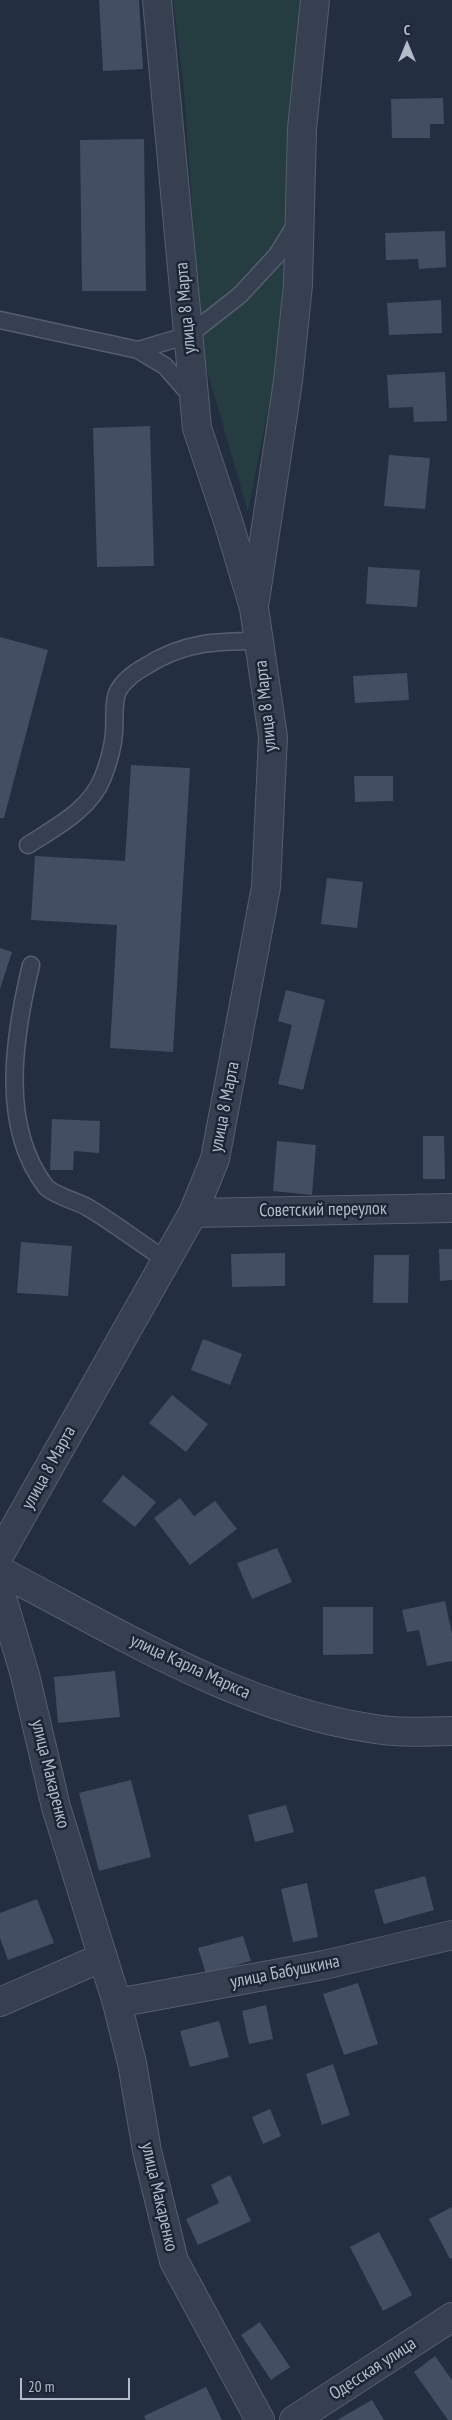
<!DOCTYPE html>
<html>
<head>
<meta charset="utf-8">
<style>
  body { margin:0 }
  #map { position:relative; width:452px; height:2420px; overflow:hidden; background:#232e40; font-family:"PT Sans Narrow",sans-serif }
  canvas { display:block }
  .north { position:absolute; left:382px; top:20px; width:50px; height:50px; -webkit-text-stroke:4px #1c2535; paint-order:stroke; rotate:0deg; font-size:14px; font-weight:700; line-height:20px; text-align:center; color:#b4bcca }
  .north::after { content:''; display:block; margin:auto; width:18px; height:22px; background:#b4bcca; clip-path:polygon(50% 0,100% 100%,50% 72%,0 100%) }
  .scale { position:absolute; left:20px; top:2378px; width:110px; height:22px; box-sizing:border-box; border:2px solid #b4bcca; border-top:0; padding-left:6px; font-size:15px; line-height:18px; white-space:nowrap; color:#b4bcca; -webkit-text-stroke:4px #1c2535; paint-order:stroke }
</style>
</head>
<body>
<div id="map">
<canvas width="452" height="2420"></canvas>
<div class="north">С</div>
<div class="scale">20 m</div>
</div>
<script>
const context = document.querySelector('canvas').getContext('2d');
context.lineJoin = 'round';
function fillPath(path, color) { context.fillStyle = color; context.fill(path, 'evenodd'); }
function trace(path, color, width, dash) { context.strokeStyle = color; context.lineWidth = width; context.lineCap = dash ? 'butt' : 'round'; context.setLineDash(dash || []); context.stroke(path); }
function write(font, color, halo, rows, align = 'center') {
  context.font = font + ' "PT Sans Narrow",sans-serif'; context.lineWidth = 5; context.setLineDash([]); context.textBaseline = 'middle'; context.strokeStyle = halo; context.fillStyle = color; for (const [text, x, y, turn = 0] of rows) {
    context.save(); context.translate(x, y); context.rotate((+turn || 0) * Math.PI / 180); context.textAlign = isNaN(turn) ? turn : align; if (halo) context.strokeText(text, 0, 0); context.fillText(text, 0, 0); context.restore();
  }
}
const green = new Path2D(`
  M173 0H308L287 311 248 512 202 352 184 90Z`);
const building = new Path2D(`
  M99 0H139L143 69 103 71Z
  M443 98 444 124H430V138H392L391 99Z
  M144 139 146 291H82L80 140Z
  M445 231 446 267 419 269 418 259 386 260 385 233Z
  M441 300 442 333 389 335 387 303Z
  M445 372 447 421 414 422 413 407 389 408 387 375Z
  M150 426 154 566 97 567 93 428Z
  M389 455 430 458 425 509 384 506Z
  M368 567 420 570 417 607 366 604Z
  M0 637 48 650 4 818H0Z
  M407 673 409 700 355 703 353 676Z
  M131 765 190 768 173 1052 110 1048 117 925 31 920 35 856 125 861Z
  M354 776H393V801L355 802Z
  M327 878 363 882 357 928 321 924Z
  M0 948 12 952 0 989Z
  M286 990 325 1000 303 1090 278 1084 292 1025 278 1021Z
  M52 1119 100 1121 99 1153 74 1151 73 1170H50Z
  M423 1136H444L445 1179H423Z
  M277 1141 316 1145 312 1195 273 1191Z
  M21 1242 72 1246 68 1296 17 1293Z
  M439 1249H452V1280L440 1281Z
  M285 1253V1286L232 1287 231 1254Z
  M374 1255H409L408 1303H373Z
  M203 1339 242 1354 230 1385 191 1370Z
  M172 1395 208 1424 186 1452 149 1423Z
  M123 1475 156 1502 135 1527 102 1501Z
  M180 1498 194 1516 215 1501 237 1529 190 1565 154 1518Z
  M277 1548 292 1582 252 1599 237 1563Z
  M445 1601 452 1634V1661L427 1666 419 1630 407 1632 402 1610Z
  M323 1607H373V1654L323 1655Z
  M115 1671 120 1717 58 1723 54 1677Z
  M131 1780 151 1857 99 1871 79 1793Z
  M286 1805 294 1832 255 1842 248 1815Z
  M425 1876 434 1910 384 1924 374 1890Z
  M307 1883 318 1937 293 1942 281 1889Z
  M37 1899 54 1943 8 1960 0 1938V1913Z
  M243 1936 251 1961 206 1974 198 1948Z
  M358 1983 378 2044 344 2055 323 1994Z
  M266 2005 273 2039 249 2044 242 2011Z
  M219 2021 229 2057 190 2067 180 2031Z
  M333 2064 350 2115 322 2125 306 2074Z
  M270 2109 281 2136 263 2144 252 2117Z
  M230 2175 251 2221 198 2245 186 2219 219 2203 211 2185Z
  M452 2207V2258L450 2259 429 2219Z
  M379 2232 412 2295 383 2311 350 2247Z
  M260 2322 290 2367 271 2380 241 2335Z
  M435 2356 452 2380V2420H448L414 2372Z
  M206 2387 222 2420H146L144 2416Z
  M372 2400 384 2420H337Z`);
const service = new Path2D(`
  M0 320 138 350 189 335 240 295 277 255 296 224
  M138 350 165 366 192 397
  M28 845C56 827 90 810 103 777 108 764 113 747 114 733 115 721 113 701 118 691 124 680 135 672 146 666 184 642 216 641 259 641
  M31 965C13 1040 0 1127 46 1187 57 1197 75 1200 87 1207 114 1223 140 1243 166 1260`);
const minor = new Path2D(`
  M255 600 288 381 298 285 302 129 315 0
  M193 1213 452 1208
  M0 1554 193 1213 215 1159 266 887 273 737 254 608 228 521 197 428 157 0
  M0 1571C116 1631 238 1708 369 1728 396 1733 424 1732 452 1731
  M0 1591 25 1675 56 1807 117 2003 132 2063 147 2151 174 2261 260 2420
  M0 2002 103 1957
  M117 2003 324 1965 452 1935
  M294 2420 452 2317`);
const streetNames = [
  ["улица 8 Марта",186,308,-95],
  ["улица 8 Марта",266,706,-96],
  ["улица 8 Марта",225,1107,-79],
  ["Советский переулок",323,1210,-1],
  ["улица 8 Марта",49,1468,-61],
  ["улица Карла Маркса",190,1667,25],
  ["улица Макаренко",50,1774,76],
  ["улица Бабушкина",285,1972,-11],
  ["улица Макаренко",159,2197,77],
  ["Одесская улица",373,2369,-33]
];
fillPath(green, '#253d41');
fillPath(building, '#424e62');
trace(service, '#555e6d', 19);
trace(minor, '#555e6d', 30);
trace(service, '#374050', 16);
trace(minor, '#374050', 28);
write('18px', '#b4bcca', '#1c2535', streetNames);
</script>
</body>
</html>
